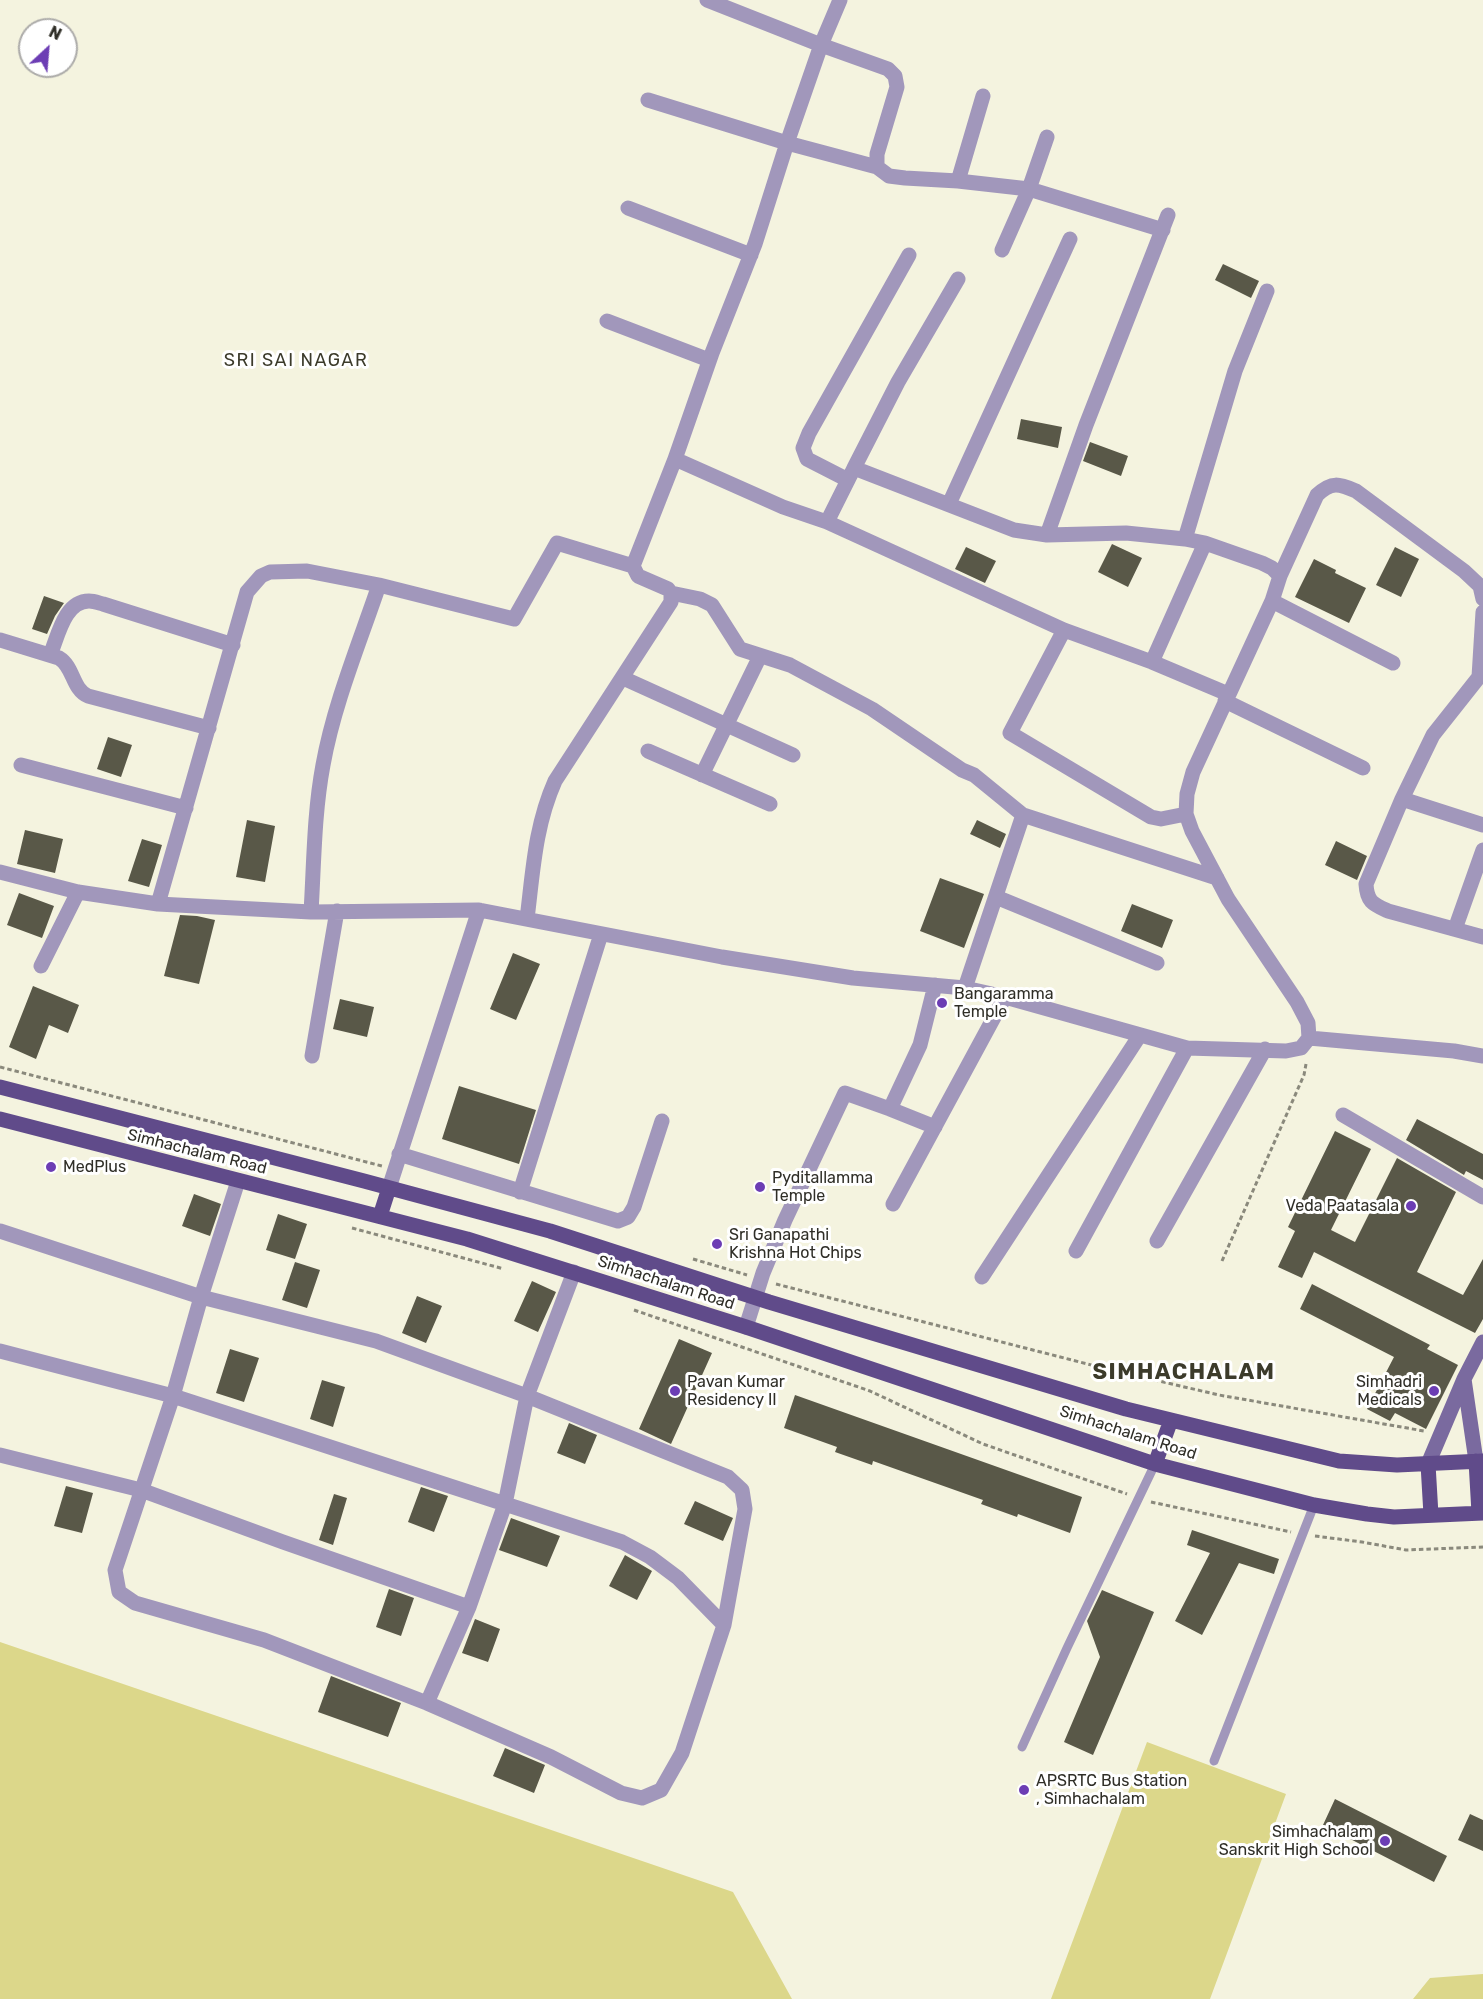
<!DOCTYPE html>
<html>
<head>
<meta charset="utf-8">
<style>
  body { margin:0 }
  #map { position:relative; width:1483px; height:1999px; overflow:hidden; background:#f4f3df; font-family:Rubik,sans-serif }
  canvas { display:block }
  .north { position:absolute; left:18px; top:18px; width:60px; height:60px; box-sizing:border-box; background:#fff; border:2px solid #acaba9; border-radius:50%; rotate:26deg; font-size:16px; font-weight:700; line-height:24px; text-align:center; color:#2f2e27 }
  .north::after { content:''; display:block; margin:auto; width:21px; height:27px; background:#6c3db4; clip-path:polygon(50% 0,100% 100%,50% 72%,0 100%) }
</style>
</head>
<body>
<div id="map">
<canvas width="1483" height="1999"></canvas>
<div class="north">N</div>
</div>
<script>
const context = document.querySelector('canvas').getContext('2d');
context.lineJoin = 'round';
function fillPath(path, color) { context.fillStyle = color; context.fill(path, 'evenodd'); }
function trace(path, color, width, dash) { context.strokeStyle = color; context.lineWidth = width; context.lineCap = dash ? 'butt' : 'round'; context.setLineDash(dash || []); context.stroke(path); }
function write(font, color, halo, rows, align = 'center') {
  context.font = font + ' Rubik,sans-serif'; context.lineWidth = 6; context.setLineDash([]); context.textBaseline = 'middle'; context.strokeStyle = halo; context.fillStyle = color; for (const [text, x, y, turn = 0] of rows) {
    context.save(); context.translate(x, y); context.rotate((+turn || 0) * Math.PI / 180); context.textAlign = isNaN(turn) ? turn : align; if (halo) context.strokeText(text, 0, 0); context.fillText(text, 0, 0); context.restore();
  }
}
const green = new Path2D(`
  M0 1642 733 1892 792 1999H0Z
  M1147 1742 1286 1794 1210 1999H1051Z
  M1483 1974V1999H1413L1430 1978Z`);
const building = new Path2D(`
  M1223 264 1259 281 1251 298 1215 280Z
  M1021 419 1062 427 1058 448 1017 439Z
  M1090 442 1128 456 1121 476 1083 461Z
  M1112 544 1142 558 1128 587 1098 572Z
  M966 547 996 561 985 583 955 569Z
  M1395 547 1419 559 1401 597 1376 585Z
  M1314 559 1336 570 1335 573 1366 588 1349 623 1295 597Z
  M44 596 64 603 55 616 47 634 32 629Z
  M108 737 132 745 121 777 97 769Z
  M247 820 275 826 265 882 236 877Z
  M977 820 1006 834 1000 848 970 834Z
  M25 830 63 839 55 873 17 864Z
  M142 839 162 845 149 887 128 881Z
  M1336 841 1367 856 1357 880 1325 865Z
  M940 878 984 894 964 948 920 931Z
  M19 893 54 906 42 938 7 925Z
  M1132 904 1173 920 1162 948 1121 931Z
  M180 915 197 916 215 920 199 984 164 976Z
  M513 953 540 964 516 1020 490 1009Z
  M33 986 79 1005 68 1033 49 1025 36 1059 9 1047Z
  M340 999 374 1007 367 1037 333 1029Z
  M459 1086 536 1110 519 1164 442 1139Z
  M1417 1119 1483 1154V1180L1466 1171 1464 1175 1406 1140Z
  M1335 1131 1371 1149 1331 1230 1355 1242 1397 1158 1456 1192 1417 1272 1463 1295 1483 1259V1319L1475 1333 1314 1252 1302 1278 1278 1267 1295 1231 1288 1227Z
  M194 1194 221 1204 210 1236 182 1226Z
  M278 1214 307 1224 295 1259 266 1250Z
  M295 1262 320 1270 307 1308 282 1300Z
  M532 1281 556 1292 538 1332 514 1321Z
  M1312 1284 1430 1345 1427 1349 1458 1365 1426 1429 1395 1413 1390 1421 1367 1409 1394 1357 1300 1309Z
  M417 1296 442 1306 426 1343 402 1333Z
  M679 1339 712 1353 671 1444 639 1429Z
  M230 1349 259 1358 244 1402 216 1393Z
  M322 1380 345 1387 333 1427 310 1419Z
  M795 1395 1082 1497 1070 1533 1018 1514 1017 1517 981 1504 983 1500 873 1461 872 1465 835 1452 837 1447 784 1428Z
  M569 1423 597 1435 585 1464 557 1453Z
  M66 1486 93 1493 82 1533 54 1526Z
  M421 1487 448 1496 434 1532 408 1522Z
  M334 1494 347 1498 333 1545 319 1540Z
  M695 1501 733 1518 723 1541 684 1524Z
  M511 1518 560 1536 547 1567 499 1550Z
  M1192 1530 1279 1559 1274 1574 1239 1563 1202 1635 1175 1621 1210 1553 1187 1545Z
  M625 1555 652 1571 637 1600 609 1586Z
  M389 1589 414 1598 401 1636 376 1627Z
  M1102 1590 1154 1612 1093 1755 1064 1742 1100 1657 1087 1621Z
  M475 1619 500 1629 488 1662 462 1653Z
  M331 1676 401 1703 388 1737 318 1712Z
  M505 1748 545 1765 534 1793 493 1776Z
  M1335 1799 1447 1856 1434 1882 1323 1825Z
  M1470 1814 1483 1820V1851L1458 1840Z`);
const path = new Path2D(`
  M0 1067 382 1166
  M352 1228 504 1269
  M693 1259 747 1275
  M1222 1261 1304 1075 1306 1064
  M776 1284 1103 1368 1219 1395 1424 1431
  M634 1310 870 1391 983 1444 1127 1494
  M1151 1502 1291 1532
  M1315 1536 1362 1542 1406 1550 1483 1547`);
const lane = new Path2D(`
  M1022 1747 1067 1648 1155 1464
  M1214 1761 1314 1505`);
const street = new Path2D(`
  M707 0 821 45 888 69 895 76 897 87 877 154V167L889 176 905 178 958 181 1029 189 1163 230
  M648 100 787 143 877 167
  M958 181 983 96
  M628 208 751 255
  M1002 250 1029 189 1047 137
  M607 321 709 360
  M675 459 712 353 755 244 787 143 821 45 840 0
  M854 468 898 382 958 279
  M848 480 807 459 803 448 809 433 909 255
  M949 504 1070 239
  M827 522 1064 630 1152 662 1228 694
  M1047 535 1086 425 1168 215
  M1185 539 1235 371 1267 291
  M1280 576 1317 495C1332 481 1339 484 1356 491L1464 571 1480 586 1483 599
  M671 593 700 599 712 605 740 649 790 665 872 709 962 770 974 775 1023 815 1217 878
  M1272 601 1393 663
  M1483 612 1479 677 1433 735 1402 799 1366 884C1367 902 1373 904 1388 911L1483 937
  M1064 630 1010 733 1151 817 1161 819 1186 814
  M0 640 59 658C74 667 72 689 88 696L209 728
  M50 655C58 637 64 601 89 601 94 601 99 603 103 604L233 645
  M1152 662 1205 543
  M623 678 793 755
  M1225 701 1363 768
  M648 751 770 804
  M21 765 186 808
  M702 775 760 656
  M1402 799 1483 825
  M0 872 78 892 158 904 311 912 479 910 722 957 853 978 965 988 1005 997 1187 1048 1286 1051 1301 1048 1309 1038 1308 1023 1297 1002 1228 899 1192 831 1186 814 1187 794 1193 772 1272 601 1280 576 1272 568 1262 563 1205 543 1185 539 1126 533 1047 535 1014 530 854 468 827 522 783 507 675 459 633 566 638 576 668 589 671 593V602L555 781C535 826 533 871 527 919
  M996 897 1157 963
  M158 904 247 592 261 576 270 572 307 571 379 585 514 619 557 543 633 566
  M311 912C314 863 314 813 323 765 334 704 359 644 379 585
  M1455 929 1483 850
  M41 966 78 892
  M965 988 1023 815
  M1309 1038 1454 1051 1483 1056
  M312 1056 337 911
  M890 1109 935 1127
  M1343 1115 1483 1197
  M399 1154 618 1221 628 1217 634 1207 662 1121
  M238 1181 201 1297 376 1341 527 1396 728 1477 742 1490 745 1509 724 1625
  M389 1188 479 910
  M520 1192 601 934
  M893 1204 1005 997
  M0 1231 201 1297 173 1396 622 1542 650 1557 678 1578 724 1625 682 1753 661 1790 642 1798 621 1793 551 1757 427 1703
  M1157 1241 1265 1049
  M1076 1251 1187 1048
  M982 1277 1140 1035
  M746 1327 763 1273 785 1220 845 1093 890 1109 920 1045 935 985
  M0 1351 173 1396 115 1570 119 1592 135 1603 264 1640 427 1703 469 1607 505 1504 527 1396 574 1272
  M0 1455 141 1490 283 1542 469 1607`);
const secondary = new Path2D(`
  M1464 1379 1476 1461
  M1428 1464 1464 1379 1483 1342`);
const primary = new Path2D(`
  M0 1087 364 1181 550 1231 769 1302 1126 1409 1339 1461 1397 1465 1483 1461
  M0 1119 467 1239 746 1327 1155 1464 1314 1505 1367 1514 1394 1517 1483 1513
  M380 1216 389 1188
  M1476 1461 1479 1513
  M1155 1464 1171 1420
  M1428 1464 1431 1515`);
const markers = [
  [942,1003,6,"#6c3db4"],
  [51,1167,6,"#6c3db4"],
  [760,1187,6,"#6c3db4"],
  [1411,1206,6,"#6c3db4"],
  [717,1244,6,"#6c3db4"],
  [675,1391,6,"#6c3db4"],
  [1434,1391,6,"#6c3db4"],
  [1024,1790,6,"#6c3db4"],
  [1385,1841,6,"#6c3db4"]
];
const poiNames = [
  ["Bangaramma",954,994],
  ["Temple",954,1012],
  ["MedPlus",63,1167],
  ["Pyditallamma",772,1178],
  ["Temple",772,1196],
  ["Veda Paatasala",1399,1206,"right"],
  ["Sri Ganapathi",729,1235],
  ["Krishna Hot Chips",729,1253],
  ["Pavan Kumar",687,1382],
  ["Residency II",687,1400],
  ["Simhadri",1422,1382,"right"],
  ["Medicals",1422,1400,"right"],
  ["APSRTC Bus Station",1036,1781],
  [", Simhachalam",1036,1799],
  ["Simhachalam",1373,1832,"right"],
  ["Sanskrit High School",1373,1850,"right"]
];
const streetNames = [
  ["Simhachalam Road",197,1152,14],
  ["Simhachalam Road",666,1283,18],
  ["Simhachalam Road",1128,1433,18]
];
const neighbourhoodNames = [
  ["SRI SAI NAGAR",296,361]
];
const districtNames = [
  ["SIMHACHALAM",1184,1373]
];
fillPath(green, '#dcd78a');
fillPath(building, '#595848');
trace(path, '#8a897c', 3, [4.5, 3]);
trace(lane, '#a197bb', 9);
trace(street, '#a197bb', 15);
trace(secondary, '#7a6a9f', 15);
trace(primary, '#604b8a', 15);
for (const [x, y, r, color] of markers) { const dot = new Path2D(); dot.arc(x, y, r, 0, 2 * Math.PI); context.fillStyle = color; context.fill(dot); trace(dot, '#fff', 2); }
write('16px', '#2f2e27', '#fff', poiNames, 'left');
write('16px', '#2f2e27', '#fff', streetNames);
context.letterSpacing = '1.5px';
write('18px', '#3c3b2b', '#fff', neighbourhoodNames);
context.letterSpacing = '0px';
context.letterSpacing = '1.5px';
write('bold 22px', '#3c3b2b', '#fff', districtNames);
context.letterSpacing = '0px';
</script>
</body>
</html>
